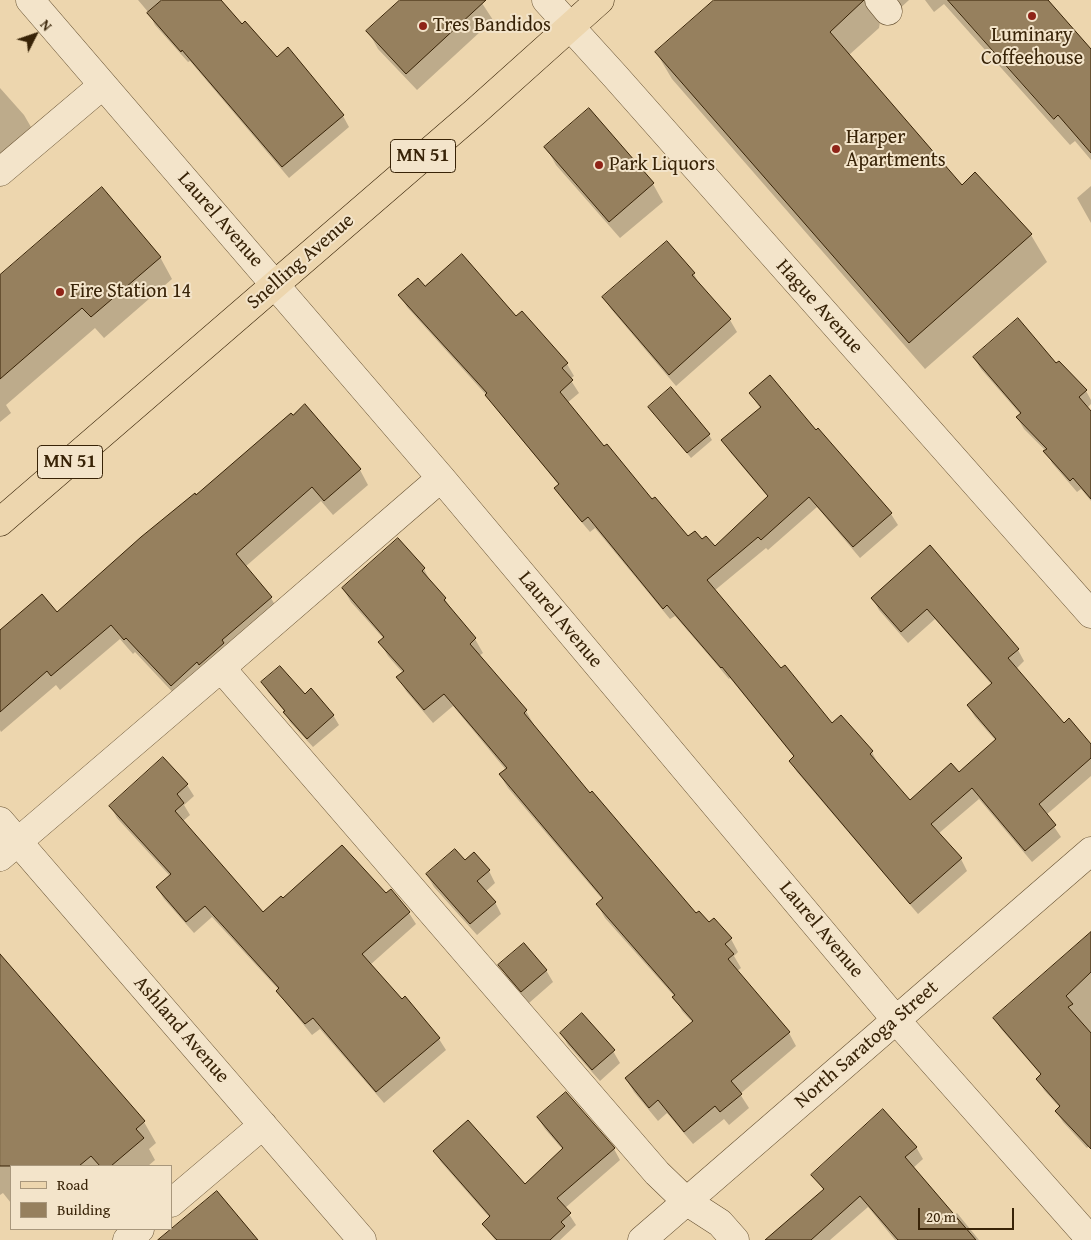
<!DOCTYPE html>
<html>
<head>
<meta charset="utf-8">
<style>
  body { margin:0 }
  #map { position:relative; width:1091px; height:1240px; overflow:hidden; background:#edd6ae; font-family:"Gentium Book Plus",serif }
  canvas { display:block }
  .legend { position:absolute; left:10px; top:1165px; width:162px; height:65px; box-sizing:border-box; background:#f3e4ca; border:1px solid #a8977c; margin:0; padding:6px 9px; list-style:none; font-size:15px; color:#382307 }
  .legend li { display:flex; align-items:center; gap:10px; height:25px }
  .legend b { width:25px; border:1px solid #a8977c }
  .north { position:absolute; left:10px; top:10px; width:50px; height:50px; -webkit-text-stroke:4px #f3e4ca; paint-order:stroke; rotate:49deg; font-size:14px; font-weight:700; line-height:20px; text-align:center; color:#382307 }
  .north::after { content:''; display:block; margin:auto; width:18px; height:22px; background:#382307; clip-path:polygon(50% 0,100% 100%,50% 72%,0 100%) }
  .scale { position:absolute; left:918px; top:1208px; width:96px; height:22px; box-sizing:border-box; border:2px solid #382307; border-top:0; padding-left:6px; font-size:15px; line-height:18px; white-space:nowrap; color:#382307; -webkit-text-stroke:4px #f3e4ca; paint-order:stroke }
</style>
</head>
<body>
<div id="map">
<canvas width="1091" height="1240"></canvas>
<ul class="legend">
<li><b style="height:6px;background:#edd6ae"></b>Road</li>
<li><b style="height:14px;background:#96805e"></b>Building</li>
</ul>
<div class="north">N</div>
<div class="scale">20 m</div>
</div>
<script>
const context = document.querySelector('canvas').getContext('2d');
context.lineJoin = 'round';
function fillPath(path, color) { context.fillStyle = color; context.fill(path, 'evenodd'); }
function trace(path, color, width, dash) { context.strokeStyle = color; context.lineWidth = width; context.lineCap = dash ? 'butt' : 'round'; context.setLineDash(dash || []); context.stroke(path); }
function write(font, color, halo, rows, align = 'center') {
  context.font = font + ' "Gentium Book Plus",serif'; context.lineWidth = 4; context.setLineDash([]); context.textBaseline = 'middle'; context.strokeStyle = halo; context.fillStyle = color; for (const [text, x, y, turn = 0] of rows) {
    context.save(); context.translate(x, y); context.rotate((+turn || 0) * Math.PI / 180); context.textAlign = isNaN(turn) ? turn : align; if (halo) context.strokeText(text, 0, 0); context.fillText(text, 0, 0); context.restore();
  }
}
const shadow = new Path2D(`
  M138 0H220L242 25 277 59 343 116 349 127 289 178 190 61 188 62 155 25 149 13Z
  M401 0H480L493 20 417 90 378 49 368 31Z
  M716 0H909L896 12 884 15 880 22 879 28 849 55 962 187 975 174 1031 235 1047 262 925 369 672 79 656 52Z
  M925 0H1046L1091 51V160L1075 141 1070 145 944 4 934 12Z
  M0 88 24 115 31 127 0 154Z
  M546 147 653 184 663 202 620 238 556 165Z
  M1091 186V223L1077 198Z
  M160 257 172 279 104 338 95 328 6 405 11 413 0 422V277Z
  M694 274 700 286 730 320 737 332 676 386 611 309 604 297Z
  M425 288 516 318 522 312 567 364 574 376 570 379 579 393 567 403 604 448 688 538 702 541 714 548 768 497 730 452 723 440 760 408 750 393 816 432 891 514 898 525 860 558 817 507 768 550 766 548 714 591 781 669 832 725 872 752 878 764 909 801 958 774 996 741 975 717 968 706 992 685 935 619 908 643 879 610 872 598 930 547 1018 650 1024 661 1016 669 1064 725 1091 746V776L1046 815 1061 837 1032 862 979 799 938 834 961 859 967 871 918 914 797 772 790 761 794 757 730 678 729 679 675 616 670 619 595 528 590 532 562 499 556 488 559 485 494 406 488 397 407 307 400 296Z
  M974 358 1056 364 1086 391 1091 400V404L1087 408 1091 413V501L1081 489 1077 492 1052 463 1046 451 1024 429 1017 417 1021 415 981 369Z
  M305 406 360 470 368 485 333 515 321 501 245 567 271 598 279 612 180 700 135 652 133 654 120 639 60 690 56 685 1 732 0 730V631L57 614Z
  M653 412 709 435 712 440 691 458Z
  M424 569 431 583 445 599 453 612 475 639 483 653 479 656 526 711 534 725 533 726 590 795 696 915 731 939 738 952 734 956 741 968 737 971 789 1033 796 1046 740 1094 749 1108 729 1125 724 1119 693 1144 667 1113 658 1121 634 1092 626 1079 693 1023 682 1011 675 997 605 918 597 904 603 900 508 788 500 775 506 770 453 706 433 723 406 691 398 678 403 673 388 656 380 643 384 639 351 602 343 589Z
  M263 682 304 696 333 715 339 725 313 747 290 722 285 712 268 692Z
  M163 759 187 785 194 796 184 805 190 815 183 821 263 914 283 900 386 895 390 891 409 913 416 924 370 965 402 1001 405 998 439 1039 446 1050 384 1103 320 1029 312 1035 285 1002 279 990 212 917 194 933 164 899 157 888 170 876 117 818 111 807Z
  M465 862 489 871 495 883 485 892 495 902 501 914 477 935 434 887 427 875Z
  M1091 932V1147L1090 1145 1087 1148 1063 1122 1056 1111 1060 1108 1044 1090 1037 1079 1041 1075 1001 1029 994 1018Z
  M500 965 546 970 553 982 529 1003 507 977Z
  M0 970 144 1122 156 1143 149 1149 155 1160 148 1166H11V1203L3 1193 0 1195Z
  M561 1033 613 1051 620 1063 600 1081 568 1045Z
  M538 1118 614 1149 620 1160 565 1208 576 1225 560 1240H495L483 1224 490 1218 441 1162 434 1151 524 1186 563 1150 545 1129Z
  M916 1147 923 1159 913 1168 954 1216 957 1213 979 1240H895L868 1207 830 1240H767L824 1191 813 1175Z`);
const building = new Path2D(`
  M162 0H221L242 24 245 21 277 57 288 47 344 115 282 167 182 50 181 52 147 13Z
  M400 0H486L406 74 366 31Z
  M714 0H864L830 32 962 185 975 172 1032 234 909 343 655 52Z
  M948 0H1048L1091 49V153L1058 115 1054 119Z
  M589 108 654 183 609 222 544 147Z
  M102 187 161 257 91 317 82 308 0 379V275Z
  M667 241 695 273 692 275 731 319 669 375 602 297Z
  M462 254 516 316 522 311 568 363 562 368 573 380 560 392 604 446 607 444 652 499 655 497 688 536 695 531 702 539 706 536 715 546 768 496 721 440 761 407 749 393 770 375 816 430 818 428 892 513 853 547 809 497 761 540 758 537 707 580 781 668 785 665 832 723 841 715 873 751 870 754 910 800 951 763 959 772 996 739 967 705 992 683 927 609 901 632 871 598 930 545 1019 649 1008 658 1064 723 1069 718 1091 744V758L1039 804 1056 825 1025 851 972 788 931 824 962 858 910 904 789 761 794 756 722 667 721 668 667 605 663 609 588 517 582 522 554 488 559 484 485 395 487 393 398 295 418 278 425 286Z
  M1018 318 1056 363 1059 361 1087 390 1079 397 1091 411V499L1073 478 1070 481 1043 451 1047 449 1016 417 1021 413 973 357Z
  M671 387 710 434 687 453 648 407Z
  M305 404 361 469 324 501 312 487 236 554 272 597 222 640 224 643 199 665 197 662 171 686 126 638 124 640 111 625 51 676 47 671 0 712V630L42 594 57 612 141 537 195 493 196 495 291 413 293 415Z
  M398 538 425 568 422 571 446 598 444 600 476 638 470 644 527 710 524 713 590 793 592 791 696 913 699 911 709 922 714 918 732 938 725 944 734 954 728 959 790 1032 731 1081 742 1094 720 1112 715 1106 684 1132 658 1100 649 1108 625 1078 693 1021 672 997 675 995 596 904 603 898 499 774 507 768 444 694 424 710 396 677 404 671 378 642 384 637 342 588Z
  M280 666 305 694 311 688 334 715 307 739 283 712 285 711 261 682Z
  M163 757 188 784 177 794 184 803 175 811 263 912 281 896 283 898 342 845 386 893 391 889 410 912 362 954 402 999 405 996 440 1038 376 1092 313 1018 305 1024 276 991 279 988 205 906 186 922 156 887 171 874 109 806Z
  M455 849 465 860 474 852 490 870 477 881 496 902 470 924 426 874Z
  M1091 932V972L1066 996 1073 1004 1068 1007 1091 1033V1149L1055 1111 1060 1106 1036 1079 1041 1074 993 1018Z
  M524 943 547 970 521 992 498 965Z
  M0 954 145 1121 136 1129 144 1138 111 1166H100L91 1156 79 1166H0Z
  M582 1013 615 1050 592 1070 560 1033Z
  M566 1092 615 1148 557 1198 571 1213 561 1222 565 1226 550 1240H497L482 1224 490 1216 433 1151 468 1120 525 1184 563 1148 537 1117Z
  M883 1109 917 1147 905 1157 976 1240H898L860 1196 811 1240H765L824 1189 811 1175Z
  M217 1191 258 1240H158Z`);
const minor = new Path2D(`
  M30 0 441 478 896 1020 1091 1240
  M546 0 615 76 1091 614
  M879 0 888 11
  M0 172 103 85
  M221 668 657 1173 686 1201 720 1223 735 1240
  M0 821 362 1240
  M0 857 221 668 441 478
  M171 1203 263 1125
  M127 1240 140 1229
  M642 1240 1091 851`);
const major = new Path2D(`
  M0 522 475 112 600 0`);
const markers = [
  [1032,16,5,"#8f2418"],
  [423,26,5,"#8f2418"],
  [836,149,5,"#8f2418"],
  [599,165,5,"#8f2418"],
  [60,292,5,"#8f2418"]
];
const shields = [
  [423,156,65],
  [70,462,65]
];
const shieldNames = [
  ["MN 51",423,156],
  ["MN 51",70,462]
];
const poiNames = [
  ["Tres Bandidos",433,26],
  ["Luminary",1032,36,"center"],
  ["Coffeehouse",1032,59,"center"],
  ["Harper",846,138],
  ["Apartments",846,161],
  ["Park Liquors",609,165],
  ["Fire Station 14",70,292]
];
const streetNames = [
  ["Laurel Avenue",220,220,49],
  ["Snelling Avenue",301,262,-41],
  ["Hague Avenue",819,307,48],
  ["Laurel Avenue",560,620,50],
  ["Laurel Avenue",821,930,50],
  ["Ashland Avenue",181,1030,49],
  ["North Saratoga Street",867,1045,-41]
];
fillPath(shadow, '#0003');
fillPath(building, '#96805e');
trace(building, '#382307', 1);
trace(minor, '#655031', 29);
trace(major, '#382307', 29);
trace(minor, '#f3e4ca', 28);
trace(major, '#edd6ae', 28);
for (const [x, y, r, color] of markers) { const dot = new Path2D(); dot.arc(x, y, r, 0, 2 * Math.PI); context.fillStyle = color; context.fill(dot); trace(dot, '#f3e4ca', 2); }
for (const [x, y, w] of shields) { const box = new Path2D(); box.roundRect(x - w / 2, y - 16.5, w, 33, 4); context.fillStyle = '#f3e4ca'; context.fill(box); trace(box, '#382307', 1); }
write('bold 19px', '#382307', null, shieldNames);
write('20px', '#382307', '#f3e4ca', poiNames, 'left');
write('20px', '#382307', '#f3e4ca', streetNames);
</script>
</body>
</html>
